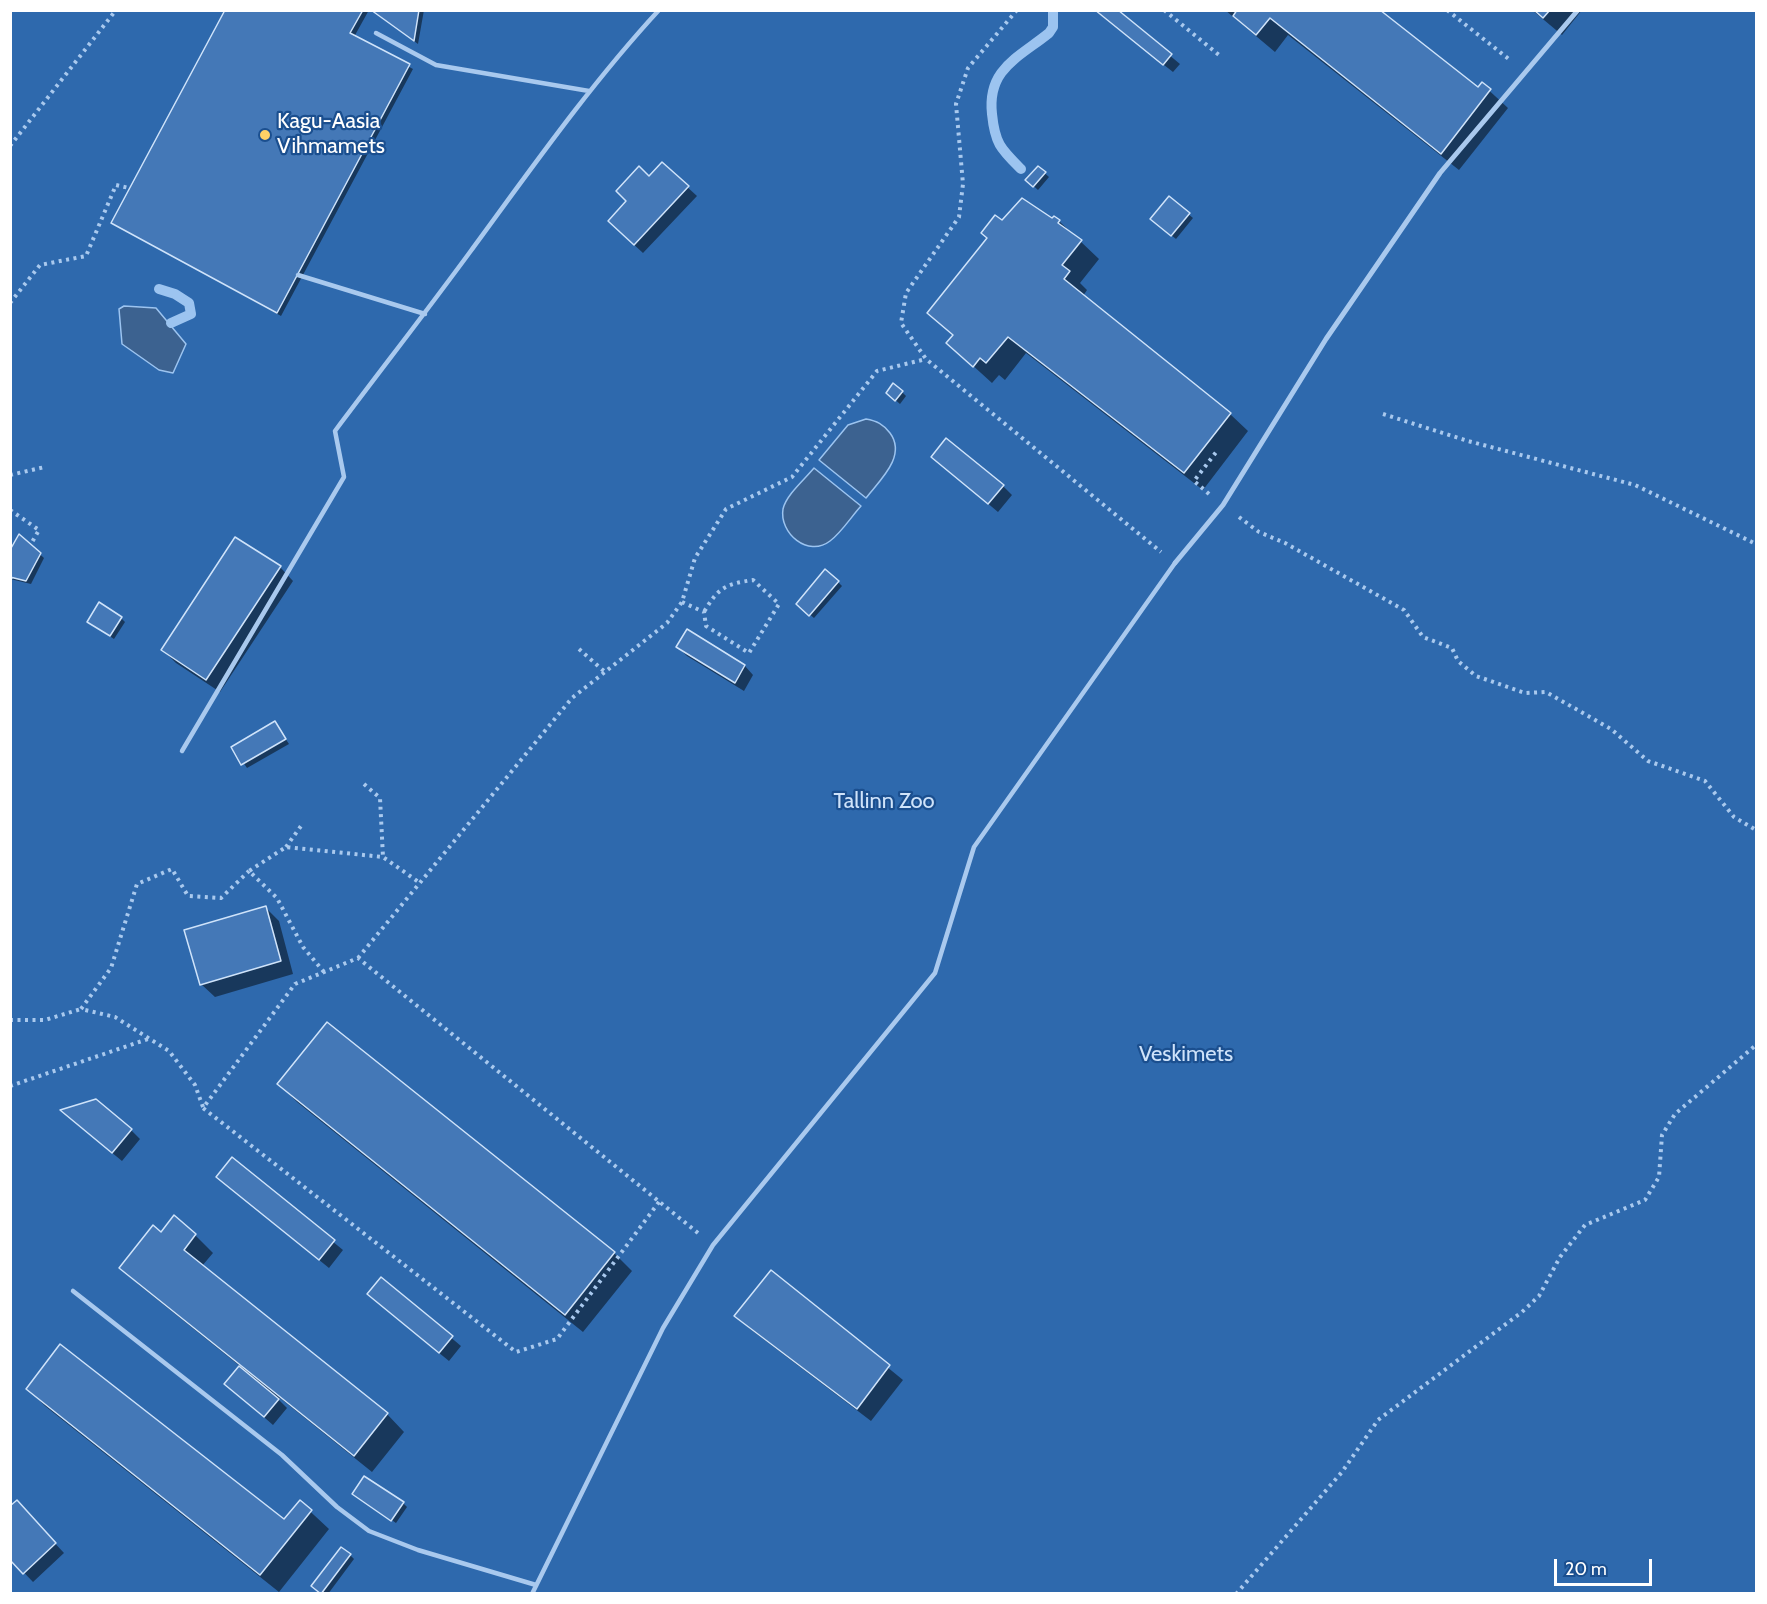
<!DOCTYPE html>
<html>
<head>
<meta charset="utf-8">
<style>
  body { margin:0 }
  #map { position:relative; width:1767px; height:1604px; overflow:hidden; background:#1b4f8f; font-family:Cabin,sans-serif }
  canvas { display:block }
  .frame { position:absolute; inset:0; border:12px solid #fff; pointer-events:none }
  .scale { position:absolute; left:1554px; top:1559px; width:98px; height:27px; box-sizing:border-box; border:3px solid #fff; border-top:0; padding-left:8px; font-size:18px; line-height:21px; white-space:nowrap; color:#fff; -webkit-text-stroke:4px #1b4f8f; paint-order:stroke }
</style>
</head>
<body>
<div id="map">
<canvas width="1767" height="1604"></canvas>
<div class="frame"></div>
<div class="scale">20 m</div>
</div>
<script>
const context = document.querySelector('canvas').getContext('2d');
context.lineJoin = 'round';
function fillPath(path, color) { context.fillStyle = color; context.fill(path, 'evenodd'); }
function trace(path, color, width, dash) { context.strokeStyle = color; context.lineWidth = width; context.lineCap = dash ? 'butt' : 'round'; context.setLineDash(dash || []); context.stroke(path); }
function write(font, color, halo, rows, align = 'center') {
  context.font = font + ' Cabin,sans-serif'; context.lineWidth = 4.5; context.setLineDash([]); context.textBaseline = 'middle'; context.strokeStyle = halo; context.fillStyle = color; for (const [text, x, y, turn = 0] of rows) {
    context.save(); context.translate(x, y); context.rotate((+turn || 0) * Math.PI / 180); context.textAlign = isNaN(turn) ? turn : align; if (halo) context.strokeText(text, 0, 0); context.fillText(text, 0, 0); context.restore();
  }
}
const green = new Path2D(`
  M10 11H1756V1592L11 1593Z`);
const water = new Path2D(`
  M124 306 156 308 186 344 173 373 159 370 122 344 119 309Z
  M866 419C877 421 883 424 890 433 907 456 880 480 866 498L819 460 848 425Z
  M814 468 861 506C851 517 841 533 830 541 808 558 779 533 783 509 786 495 805 479 814 468Z`);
const shadow = new Path2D(`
  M227 10H369L354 37 413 69 281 316 113 223Z
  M372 10H424L418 44Z
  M1094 10H1115L1180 64 1173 72Z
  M1225 10H1378L1478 89 1482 84 1508 108 1459 170 1288 35 1275 52Z
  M1532 10H1582L1562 35Z
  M662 164 697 196 643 253 618 230 628 201Z
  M1039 168 1049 177 1038 190 1027 180Z
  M1169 198 1193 218 1176 239 1156 223Z
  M1052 220 1059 221 1099 259 1080 283 1087 290 1083 296 1230 414 1248 431 1203 490 1026 353 1005 380 999 375 992 383 948 343 954 336 929 313 1002 222Z
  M902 392 906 396 900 404 892 397Z
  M942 465 1003 486 1012 495 998 512Z
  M20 536 44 558 31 584 10 579V553Z
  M280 567 293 581 220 692 176 663 163 650Z
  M838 582 842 586 814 618 802 608Z
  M121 618 125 622 114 639 93 625Z
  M687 631 745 666 753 675 744 691 687 656 678 647Z
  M275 723 289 744 247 768 233 747Z
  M266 908 279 921 293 974 215 997 201 984Z
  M279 1084 614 1253 632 1271 583 1332 297 1102Z
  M70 1118 131 1130 140 1139 122 1161Z
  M232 1159 343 1250 329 1268 227 1185Z
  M161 1234 195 1235 213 1253 202 1266 387 1414 404 1432 372 1472 280 1398 279 1400 287 1408 273 1425 226 1384 241 1367 139 1285 121 1268Z
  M771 1272 903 1380 871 1421 750 1329 736 1316Z
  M381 1279 461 1346 449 1361 378 1303Z
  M28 1389 284 1521 300 1502 329 1529 279 1592 45 1406Z
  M354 1494 403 1503 407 1507 396 1523Z
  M25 1511 64 1553 33 1582 10 1558Z
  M350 1555 354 1559 328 1594 317 1590Z`);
const stream = new Path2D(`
  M1021 169C1001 149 995 144 992 114 987 69 1018 58 1049 33L1053 27V10
  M159 289 175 294 189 303 191 314 171 323`);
const building = new Path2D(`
  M225 10H363L350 33 410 64 277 313 111 223Z
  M371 10H419L414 41Z
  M1095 10H1118L1172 54 1163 65Z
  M1237 10H1380L1478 87 1482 82 1491 89 1441 154 1270 18 1256 35 1233 16Z
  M1534 10H1550L1543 18Z
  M662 162 689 186 634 245 608 221 626 201 616 191 639 166 649 176Z
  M1038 166 1046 172 1033 187 1025 180Z
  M1169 196 1190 213 1171 236 1150 219Z
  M1022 198 1052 218 1054 216 1060 220 1058 223 1082 240 1062 265 1070 271 1064 279 1231 413 1184 473 1008 337 986 363 980 358 973 367 946 343 953 335 927 313 987 238 981 233 995 215 1002 220Z
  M893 383 903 391 895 401 886 393Z
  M946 438 1004 485 988 504 931 457Z
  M19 534 41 553 26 581 10 577V550Z
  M235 537 281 566 206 680 161 650Z
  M825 569 839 581 809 616 796 604Z
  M99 602 122 617 110 636 87 622Z
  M687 629 745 665 735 683 676 647Z
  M275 721 286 739 241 765 231 747Z
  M266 906 281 961 200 985 184 930Z
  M327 1022 615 1252 565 1315 277 1084Z
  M96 1099 132 1129 112 1153 60 1110Z
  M232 1157 335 1240 319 1260 216 1177Z
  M174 1215 196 1234 184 1250 388 1413 354 1456 119 1268 153 1225 161 1232Z
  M771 1270 890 1365 857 1409 734 1316Z
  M381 1277 453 1336 439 1353 367 1294Z
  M60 1344 284 1519 300 1500 312 1510 260 1575 26 1389Z
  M239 1366 279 1399 264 1417 224 1384Z
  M364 1476 404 1502 391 1521 352 1494Z
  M17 1500 56 1543 23 1574 10 1560V1506Z
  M341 1547 351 1554 321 1594 311 1586Z`);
const path = new Path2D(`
  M1017 10 968 68 956 104 963 184 959 217 906 293 901 323 926 359 1161 552
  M1164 10 1219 55
  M1447 10 1510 60
  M10 146 116 10
  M10 303 40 265 86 256 116 185 129 188
  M1383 414 1468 441 1635 485 1756 544
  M10 475 45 467
  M1209 494 1194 481 1217 451
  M10 510 39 530 31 544
  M1239 517 1259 532 1285 543 1404 610 1423 637 1452 648 1458 661 1476 676 1525 693 1546 692 1611 729 1648 761 1705 781 1734 817 1756 830
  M10 578 12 577
  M682 602 704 612 706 626 749 653 779 604 753 580C725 584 718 588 704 612
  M579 649 605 672
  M364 784 380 798 383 857
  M286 847 301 826
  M358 958 572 698 667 623 682 602 695 558 726 509 792 477 877 371 926 359
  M324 972 303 947 277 898 249 871 286 847 383 857 420 883
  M10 1020H45L81 1009
  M10 1086 148 1039
  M203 1107 195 1085 169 1051 115 1017 81 1009 111 968 137 884 172 869 188 896 221 898 249 871
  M659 1202 557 1339 516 1352 203 1108 295 984 358 958 698 1233
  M1236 1594 1342 1472 1378 1420 1522 1312 1539 1296 1560 1257 1585 1225 1645 1200 1659 1177 1662 1135 1675 1114 1756 1045`);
const service = new Path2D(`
  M376 33 436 65 589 91
  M298 275 425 314
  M182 751 344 477 335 431C380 371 426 312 470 252 531 169 589 86 659 10
  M73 1291 282 1455 337 1507 369 1531 418 1550 536 1585
  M532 1594 663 1328 713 1245 935 973 974 847 1175 563`);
const pedestrian = new Path2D(`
  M1175 563 1223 505 1326 339 1440 173 1578 10`);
const markers = [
  [265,135,6,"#ffd166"]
];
const poiNames = [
  ["Kagu-Aasia",277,122],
  ["Vihmamets",277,147]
];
const parkNames = [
  ["Tallinn Zoo",884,802],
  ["Veskimets",1186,1055]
];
fillPath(green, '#2e69ad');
fillPath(water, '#3c6290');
trace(water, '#9cc4f0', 1.5);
fillPath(shadow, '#0007');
trace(stream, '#9cc4f0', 10);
fillPath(building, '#4478b7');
trace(building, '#cfe3fa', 1.5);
trace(path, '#a9c9ee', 4, [3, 4.5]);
trace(service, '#a9c9ee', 4.5);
trace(pedestrian, '#a9c9ee', 5);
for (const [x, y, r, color] of markers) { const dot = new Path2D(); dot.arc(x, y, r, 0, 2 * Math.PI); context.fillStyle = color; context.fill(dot); trace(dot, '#1b4f8f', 2); }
write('22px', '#fff', '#1b4f8f', poiNames, 'left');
write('22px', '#cfe3fa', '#1b4f8f', parkNames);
</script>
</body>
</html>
